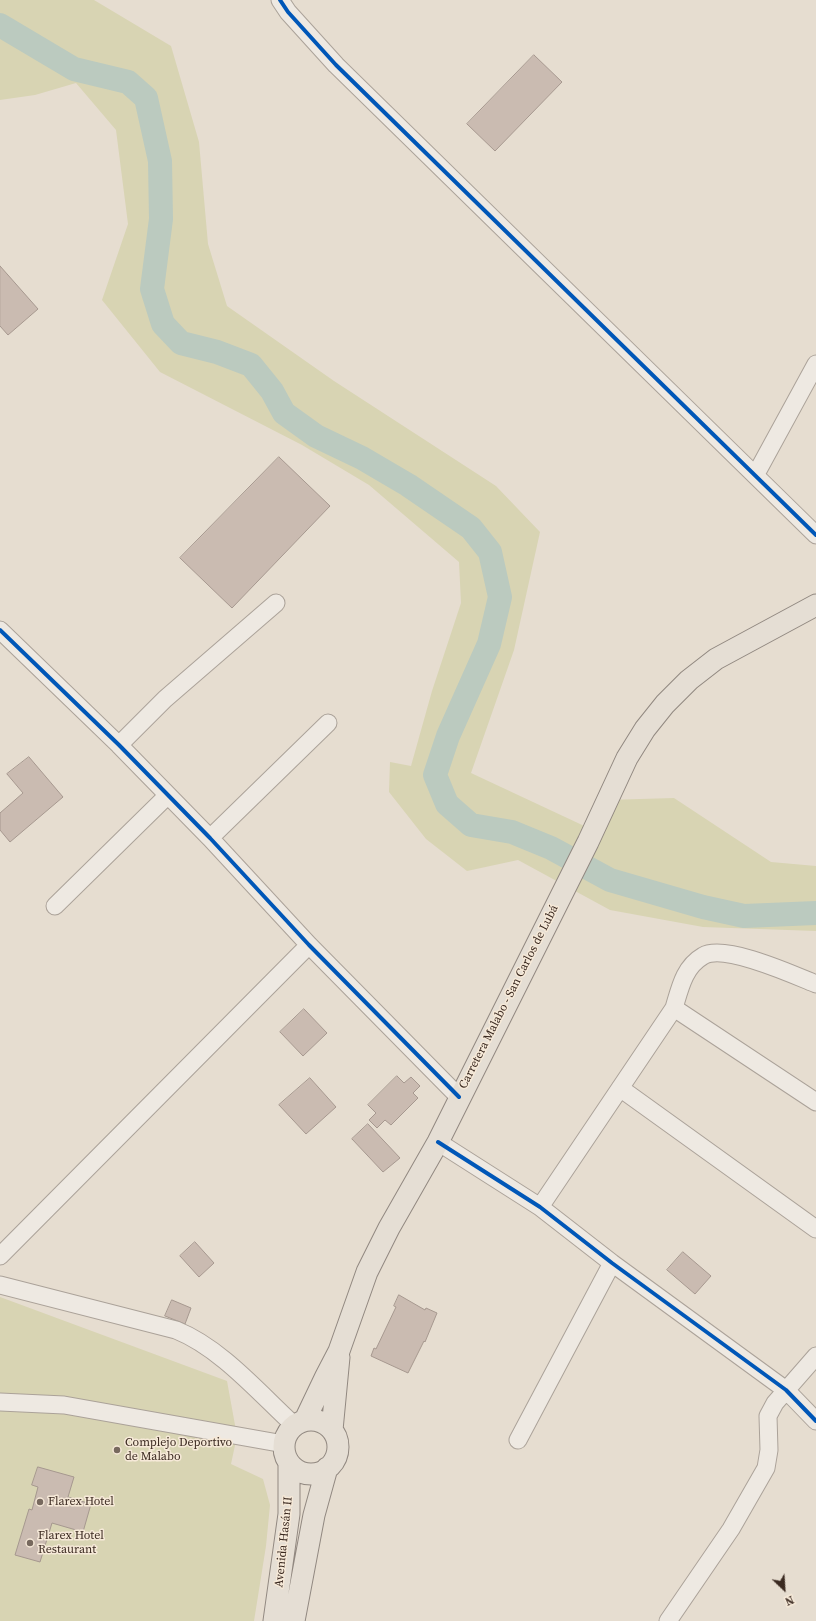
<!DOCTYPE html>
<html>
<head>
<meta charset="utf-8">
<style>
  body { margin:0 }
  #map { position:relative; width:816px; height:1621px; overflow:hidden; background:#e6ddd0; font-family:"Source Serif 4",serif }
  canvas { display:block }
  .north { position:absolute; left:764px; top:1569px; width:40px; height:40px; -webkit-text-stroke:3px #f6e9d8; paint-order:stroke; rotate:155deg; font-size:11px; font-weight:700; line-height:16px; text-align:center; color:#3b2a21 }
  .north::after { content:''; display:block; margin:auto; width:14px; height:18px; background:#3b2a21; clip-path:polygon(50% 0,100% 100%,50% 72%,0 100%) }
</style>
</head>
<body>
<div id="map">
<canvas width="816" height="1621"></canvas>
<div class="north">N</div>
</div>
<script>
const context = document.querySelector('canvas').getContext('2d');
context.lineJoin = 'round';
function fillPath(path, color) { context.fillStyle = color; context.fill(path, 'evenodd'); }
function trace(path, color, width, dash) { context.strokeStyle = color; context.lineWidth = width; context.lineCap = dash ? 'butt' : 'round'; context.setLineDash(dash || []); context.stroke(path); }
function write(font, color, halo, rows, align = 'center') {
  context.font = font + ' "Source Serif 4",serif'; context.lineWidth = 3; context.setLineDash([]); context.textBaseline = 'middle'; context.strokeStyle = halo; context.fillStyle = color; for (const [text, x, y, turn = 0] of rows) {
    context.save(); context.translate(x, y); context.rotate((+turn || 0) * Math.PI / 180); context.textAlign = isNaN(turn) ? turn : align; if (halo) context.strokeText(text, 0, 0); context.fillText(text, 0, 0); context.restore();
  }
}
const green = new Path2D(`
  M0 0H94L171 46 199 142 208 244 227 306 334 381 496 486 540 532 514 650 471 773 595 831 606 800 674 798 771 862 816 866V931L703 927 610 910 518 860 467 871 426 839 389 792 390 762 411 766 432 691 461 603 459 562 369 485 302 445 160 372 102 300 128 224 116 130 76 83 35 95 0 100Z
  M0 1297 227 1381 237 1436 231 1464 263 1479 270 1505 266 1546 254 1621H0Z`);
const river = new Path2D(`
  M0 25 74 69 128 82 146 98 160 161 161 219 152 289 163 324 181 343 217 352 251 365 272 391 284 413 316 436 362 458 408 485 471 528 490 552 500 597 489 644 448 736 435 775 447 804 471 825 512 832 551 848 610 880 703 907 744 916 816 913`);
const building = new Path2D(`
  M534 55 562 82 495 151 467 124Z
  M0 266 38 309 8 335 0 326Z
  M279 457 330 506 232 608 180 558Z
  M29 757 63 797 10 842 0 830V813L23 793 7 774Z
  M304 1009 327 1033 303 1056 280 1032Z
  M397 1076 404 1083 411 1077 420 1086 413 1093 418 1098 391 1125 385 1120 377 1128 369 1120 376 1113 368 1105Z
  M310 1078 336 1107 306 1134 279 1105Z
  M368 1124 400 1158 383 1172 352 1139Z
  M195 1242 214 1263 199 1277 180 1256Z
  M683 1252 711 1276 695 1294 667 1270Z
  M399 1295 425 1310 426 1308 437 1313 425 1342 424 1341 408 1373 371 1356 374 1348 376 1349 396 1307 394 1306Z
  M172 1300 191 1308 185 1324 165 1316Z
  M38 1467 74 1477 68 1497 91 1504 83 1532 52 1523 40 1562 15 1555 29 1509 32 1510 38 1487 32 1485Z`);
const minor = new Path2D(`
  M280 0 288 12 336 65 816 535
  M756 474 816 364
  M0 630 119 745 210 838 309 945 459 1097
  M119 745 165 699 276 603
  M210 838 328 723
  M55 906 168 795
  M674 1008 816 1102
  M620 1088 816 1229
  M438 1142 540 1207 612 1263 786 1390 816 1421
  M540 1207 674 1008C680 988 684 967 703 956 724 943 794 975 816 984
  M0 1256 309 945
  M0 1285 176 1330C221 1348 259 1393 294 1425
  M0 1402 64 1405 284 1444
  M518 1440 612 1263
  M668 1621 731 1529 766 1468 769 1450 768 1416 775 1403 816 1356`);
const major = new Path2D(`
  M305 1420 326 1376 339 1351 367 1272 389 1228 438 1142 588 842 627 758 645 729 665 704 689 680 716 659 816 605
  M284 1447a27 27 0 1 1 54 0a27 27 0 1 1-54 0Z
  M332 1430 339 1357
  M274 1621 289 1514V1463
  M294 1621 314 1515 327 1468`);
const cycleway = new Path2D(`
  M280 0 288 12 336 65 816 535
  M0 630 119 745 210 838 309 945 459 1097
  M438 1142 540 1207 612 1263 786 1390 816 1421`);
const markers = [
  [117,1450,4,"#77695e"],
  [40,1502,4,"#77695e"],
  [30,1543,4,"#77695e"]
];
const streetNames = [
  ["Carretera Malabo - San Carlos de Lubá",509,997,-63],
  ["Avenida Hasán II",284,1542,-84]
];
const poiNames = [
  ["Complejo Deportivo",125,1443],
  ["de Malabo",125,1457],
  ["Flarex Hotel",48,1502],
  ["Flarex Hotel",38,1536],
  ["Restaurant",38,1550]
];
fillPath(green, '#d8d4b3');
trace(river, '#bbcabf', 24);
fillPath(building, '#cabbb1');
trace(building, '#a6988f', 1);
trace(minor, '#aba299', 19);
trace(major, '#918880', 23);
trace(minor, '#eee9e2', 17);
trace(major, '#e5ded4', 21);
trace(cycleway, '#0057b8', 4);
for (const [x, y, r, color] of markers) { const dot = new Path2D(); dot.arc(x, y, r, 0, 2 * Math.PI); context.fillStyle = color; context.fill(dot); trace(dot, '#f6e9d8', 1.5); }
write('12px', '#3b2a21', '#f6e9d8', streetNames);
write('12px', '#3b2a21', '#f6e9d8', poiNames, 'left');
</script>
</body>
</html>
